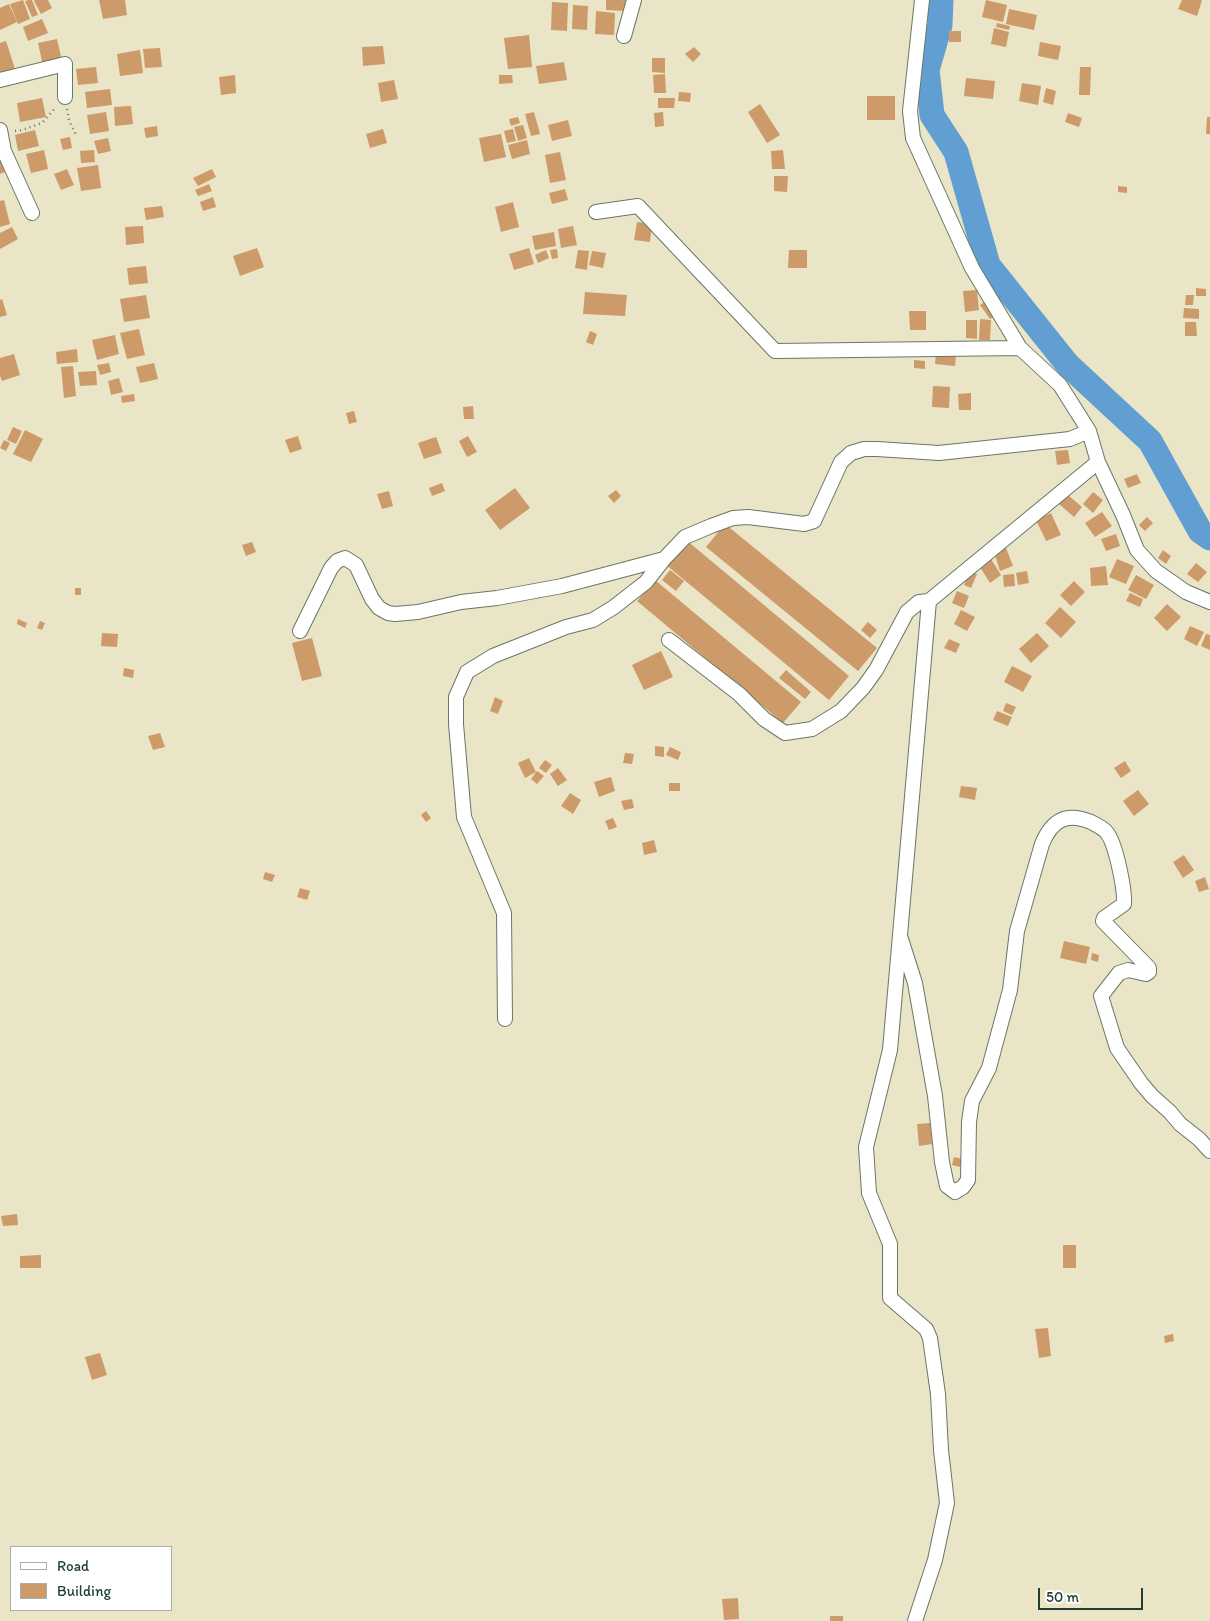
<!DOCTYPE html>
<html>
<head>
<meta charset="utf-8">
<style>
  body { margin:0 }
  #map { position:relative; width:1210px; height:1621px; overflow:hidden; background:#ebe5c7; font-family:Itim,sans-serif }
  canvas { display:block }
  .legend { position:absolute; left:10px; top:1546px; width:162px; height:65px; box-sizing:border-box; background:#fff; border:1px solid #a5b1ae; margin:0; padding:6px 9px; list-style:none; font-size:15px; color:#1f3d34 }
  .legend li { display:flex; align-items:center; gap:10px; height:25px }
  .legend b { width:25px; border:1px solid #a5b1ae }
  .scale { position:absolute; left:1038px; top:1588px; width:105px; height:22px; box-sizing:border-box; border:2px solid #1f3d34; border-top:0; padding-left:6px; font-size:15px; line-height:18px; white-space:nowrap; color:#1f3d34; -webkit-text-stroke:4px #fff; paint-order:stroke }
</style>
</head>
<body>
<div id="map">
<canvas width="1210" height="1621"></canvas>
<ul class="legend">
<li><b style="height:6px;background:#fff"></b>Road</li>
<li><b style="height:14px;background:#cd9a69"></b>Building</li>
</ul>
<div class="scale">50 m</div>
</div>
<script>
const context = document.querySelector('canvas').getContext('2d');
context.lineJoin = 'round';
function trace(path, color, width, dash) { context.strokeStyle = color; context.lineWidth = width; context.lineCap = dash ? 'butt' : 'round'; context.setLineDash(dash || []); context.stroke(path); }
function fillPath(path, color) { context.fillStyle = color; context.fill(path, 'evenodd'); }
const river = new Path2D(`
  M941 0 940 25 927 70 932 115 956 152 988 265 1068 365 1150 441 1200 531 1210 538`);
const building = new Path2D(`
  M23 0 30 19 18 24 10 4Z
  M28 0H32L38 15 32 17 25 1Z
  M35 0H48L52 8 41 14 34 1Z
  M99 0H125L127 15 103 19Z
  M606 0H626L625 11 606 10Z
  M986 0 1007 5 1003 22 982 17Z
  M1182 0H1202L1197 16 1178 9Z
  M552 2 568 3 567 31 551 30Z
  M9 4 17 22 0 30V8Z
  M573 5 588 6 587 30 572 29Z
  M1009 9 1037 15 1034 30 1006 24Z
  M596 11 615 13 614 35 595 34Z
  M42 19 48 33 28 41 23 27Z
  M997 23 1010 26 1009 30 996 27Z
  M994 28 1009 32 1006 47 991 44Z
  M949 31H961V42H949Z
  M529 35 532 67 508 69 504 38Z
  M57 39 62 61 43 66 38 43Z
  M6 41 16 72 0 77V43Z
  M1040 42 1061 46 1058 60 1038 56Z
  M383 46 385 64 363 66 362 47Z
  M694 47 701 54 693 62 685 54Z
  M160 48 162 67 145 68 143 49Z
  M140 50 143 73 120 76 117 54Z
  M652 58H665V73L652 72Z
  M564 62 567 80 539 84 536 66Z
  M96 67 98 83 78 85 76 69Z
  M1080 67H1091L1090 95H1079Z
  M665 74 666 93H654L653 75Z
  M235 75 236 93 221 95 219 77Z
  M499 75H512L513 83 499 84Z
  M966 78 995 81 993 99 964 96Z
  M394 80 398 99 381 102 378 83Z
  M1022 83 1041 86 1038 105 1019 101Z
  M1046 88 1056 91 1053 105 1043 102Z
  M110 89 112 105 87 108 85 92Z
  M679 92 691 93 690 102 678 101Z
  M867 96H895V120H867Z
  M42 98 46 117 20 122 17 103Z
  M658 98H675L674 108H658Z
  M760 104 780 135 767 143 748 112Z
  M131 106 133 124 115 126 114 107Z
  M106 112 109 131 90 134 87 115Z
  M534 112 540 134 531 136 525 114Z
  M663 112 664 126 655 127 654 113Z
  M1068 113 1082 118 1079 127 1065 122Z
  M518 117 520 123 511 126 509 119Z
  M1207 117H1210V134H1206Z
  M568 120 572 136 552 141 548 125Z
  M523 125 527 138 518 141 514 127Z
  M157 126 158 136 146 138 144 128Z
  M383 129 387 143 370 148 366 134Z
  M513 129 516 141 507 143 504 131Z
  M35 130 39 146 18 151 15 135Z
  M501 134 506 157 484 162 479 138Z
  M70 137 72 148 63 150 60 139Z
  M108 138 111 151 98 154 94 141Z
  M527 140 530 154 512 159 508 145Z
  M44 150 48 169 31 173 26 154Z
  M94 150 95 162 81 163 80 151Z
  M783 150 785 169H772L771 151Z
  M0 152 7 171 0 174Z
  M560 152 566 180 550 183 545 155Z
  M98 165 101 188 81 191 77 168Z
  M67 169 74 185 61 190 54 174Z
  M212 169 216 177 198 186 193 178Z
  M774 176H788L787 192 774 191Z
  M209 184 212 191 198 196 195 190Z
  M1118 186 1127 187V193L1118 192Z
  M565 189 568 200 552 204 549 193Z
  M213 197 216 207 203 211 200 202Z
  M4 200 10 224 0 227V201Z
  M513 202 519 227 501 232 495 207Z
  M162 206 164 217 146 220 144 208Z
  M637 222 652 224 650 242 634 240Z
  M143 226 144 243 126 245 125 227Z
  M573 226 577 245 561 248 558 229Z
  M12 227 18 239 0 249V233Z
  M554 232 556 246 535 250 532 236Z
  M257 248 264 267 240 276 233 256Z
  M529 248 534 264 514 270 509 254Z
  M557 249 558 258 552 259 550 250Z
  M546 250 549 258 538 263 535 255Z
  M578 250 589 251 587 270 575 268Z
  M789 250H807V268H788Z
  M592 251 606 253 603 268 589 265Z
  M146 266 148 283 129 285 127 268Z
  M1196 288 1206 289V296H1196Z
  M977 290 979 310 965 312 963 291Z
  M585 292 627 295 625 316 583 314Z
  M146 295 150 318 124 322 120 299Z
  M1186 295H1194L1193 305H1185Z
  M2 299 7 315 0 317V300Z
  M986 301 995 316 990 319 980 305Z
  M1184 308 1199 309V319L1183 318Z
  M909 311H926V330H910Z
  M980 319 991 320 990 340H979Z
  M966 320H977V339L966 338Z
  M1185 322H1196L1197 336H1185Z
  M139 329 145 355 127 359 120 333Z
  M590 331 597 334 593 345 586 342Z
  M115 335 119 354 97 360 92 340Z
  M77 349 78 362 57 364 56 352Z
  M936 353 956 355 955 366 935 364Z
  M14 354 20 375 2 381 0 376V358Z
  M914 360 925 361V369L914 368Z
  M109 363 111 372 100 375 97 365Z
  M154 363 158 379 140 383 136 367Z
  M73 366 76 396 64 398 61 367Z
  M96 371 97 385 80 386 78 372Z
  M119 378 123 392 111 395 108 381Z
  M933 386 950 387 949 408 932 407Z
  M971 393V410H959L958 394Z
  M134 394 135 401 122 403 121 396Z
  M473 406 474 419H464L463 407Z
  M354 411 357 422 349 424 346 413Z
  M13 427 22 431 16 444 7 440Z
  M25 430 43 439 31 462 13 454Z
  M298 436 302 449 290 453 285 440Z
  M468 436 477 452 467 457 459 441Z
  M436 437 442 453 424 459 418 443Z
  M4 440 10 443 6 451 0 448Z
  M1068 450 1070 463 1057 465 1055 451Z
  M1137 474 1141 483 1128 488 1124 479Z
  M442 483 445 491 432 496 429 488Z
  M515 488 530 508 500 530 485 510Z
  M616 490 621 496 614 503 608 496Z
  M389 491 393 506 382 509 377 494Z
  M1093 492 1103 500 1093 513 1083 504Z
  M1068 495 1082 507 1074 517 1059 504Z
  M1102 512 1112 526 1095 537 1085 523Z
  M1051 513 1061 535 1046 541 1036 520Z
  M1147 517 1153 523 1145 531 1139 525Z
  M725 524 877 648 858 671 706 547Z
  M1116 534 1120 546 1106 551 1101 539Z
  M685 539 849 676 829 700 665 564Z
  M252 542 256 552 246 556 242 545Z
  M1005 545 1013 566 1000 571 993 549Z
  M1163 550 1171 556 1166 564 1158 558Z
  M991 559 1001 575 990 583 980 567Z
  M1117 559 1134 566 1126 584 1109 577Z
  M1196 563 1207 572 1198 582 1187 574Z
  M1106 566 1108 585 1091 586 1090 568Z
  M670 570 684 581 676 591 662 580Z
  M970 571 977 574 971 588 964 585Z
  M1027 571 1029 583 1018 585 1016 573Z
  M1014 574 1015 586 1004 587 1003 575Z
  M1136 575 1154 585 1146 599 1128 590Z
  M655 580 801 702 783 723 637 601Z
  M1074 581 1085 592 1071 606 1060 595Z
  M75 588H81V595H75Z
  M957 591 969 596 964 608 952 603Z
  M1130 593 1143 599 1140 607 1126 601Z
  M1167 604 1181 617 1167 631 1154 618Z
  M1060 607 1076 622 1061 638 1045 623Z
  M961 610 975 617 967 631 954 624Z
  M18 619 27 623 25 628 17 624Z
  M40 621 45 623 42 630 37 628Z
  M868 622 877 630 870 638 861 630Z
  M1190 626 1204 632 1197 646 1184 639Z
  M102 633 118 634 117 647 101 646Z
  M1037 633 1049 646 1031 663 1019 649Z
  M1206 634 1210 635V650L1201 646Z
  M312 638 322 676 302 681 292 643Z
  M949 639 960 644 956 653 944 648Z
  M661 651 673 677 644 690 632 665Z
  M1012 666 1032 676 1023 692 1004 682Z
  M124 668 134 670 133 678 123 676Z
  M786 670 811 692 805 699 779 678Z
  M495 697 503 701 498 714 490 711Z
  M1006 703 1016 707 1012 715 1003 711Z
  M997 711 1012 717 1008 726 993 720Z
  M160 733 165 747 153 750 148 736Z
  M655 746 664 747V757L655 756Z
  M670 747 681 752 678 760 666 755Z
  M625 753 634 754 632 764 623 763Z
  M529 758 536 772 525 778 518 763Z
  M545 760 552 765 546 773 539 768Z
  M1125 761 1131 771 1121 778 1114 768Z
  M558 768 567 780 558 786 550 774Z
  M537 771 544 776 537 784 531 779Z
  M611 777 615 791 599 797 594 782Z
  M669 783H680V791H669Z
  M961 786 977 788 975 800 959 797Z
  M1138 790 1149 804 1134 816 1123 801Z
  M570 793 581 800 573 814 561 806Z
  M632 799 634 808 624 810 621 801Z
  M426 811 431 818 426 822 421 815Z
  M613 818 617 827 609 830 605 821Z
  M654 840 657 852 644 855 642 843Z
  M1184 855 1194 870 1183 878 1173 862Z
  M265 872 275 875 272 882 263 879Z
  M1205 877 1209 889 1199 892 1195 881Z
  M300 888 310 891 307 900 297 897Z
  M1064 941 1090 947 1086 964 1060 958Z
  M1092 953 1099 955 1098 962 1091 960Z
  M930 1123 932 1144 919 1146 917 1124Z
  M954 1157 962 1159 960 1167 952 1165Z
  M17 1214 18 1225 3 1226 1 1216Z
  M1063 1245H1076V1268H1063Z
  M41 1255V1268H20V1256Z
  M1048 1328 1051 1356 1039 1358 1035 1329Z
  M1173 1334 1174 1341 1165 1343 1164 1336Z
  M100 1353 107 1375 92 1380 85 1357Z
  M738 1598 739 1619 724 1620 722 1599Z
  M830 1616H843V1621H830Z`);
const path = new Path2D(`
  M67 109 69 120 76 135
  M15 131 22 130 42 123 56 107`);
const minor = new Path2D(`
  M922 0 910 111 913 138 972 268 1020 348 1060 385 1089 431 1098 462 1123 515 1137 550 1156 571 1186 592 1210 602
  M624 36 634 0
  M0 80 65 64V97
  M0 130 4 151 32 213
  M596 212 638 206 775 351 1020 348
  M300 631 331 568 337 561 345 558 356 565 372 599 379 608 388 613 395 614 418 612 461 602 497 598 562 586 664 559
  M669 640 739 694 764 719 785 733 812 729 841 711 863 688 876 670 907 612 919 602 929 601
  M901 939 915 983 935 1096 942 1162 947 1186 955 1192 963 1187 968 1180 969 1122 972 1101 989 1068 1010 990 1017 931 1042 844C1052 820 1066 812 1091 822 1096 825 1104 828 1107 833 1116 844 1125 890 1124 904L1104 918 1103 921 1149 968V972L1146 974 1128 970 1119 973 1101 996 1117 1048 1141 1083 1152 1096 1170 1112 1180 1124 1199 1139 1210 1151
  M505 1019 504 913 464 817 456 724V697L467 672 493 656 566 627 593 620 614 607 646 582 664 559 685 537 711 526 733 518 748 517 804 524 814 521 841 462 851 453 864 449H877L939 453 1070 439 1089 431
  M915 1621 935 1560 947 1503 941 1450 938 1394 930 1338 926 1329 890 1298V1244L869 1193 866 1147 890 1050 929 601 1098 462`);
trace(river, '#619fd2', 25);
fillPath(building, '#cd9a69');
trace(minor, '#667867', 16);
trace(path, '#667867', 2.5, [1, 4]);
trace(minor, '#fff', 14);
</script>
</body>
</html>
